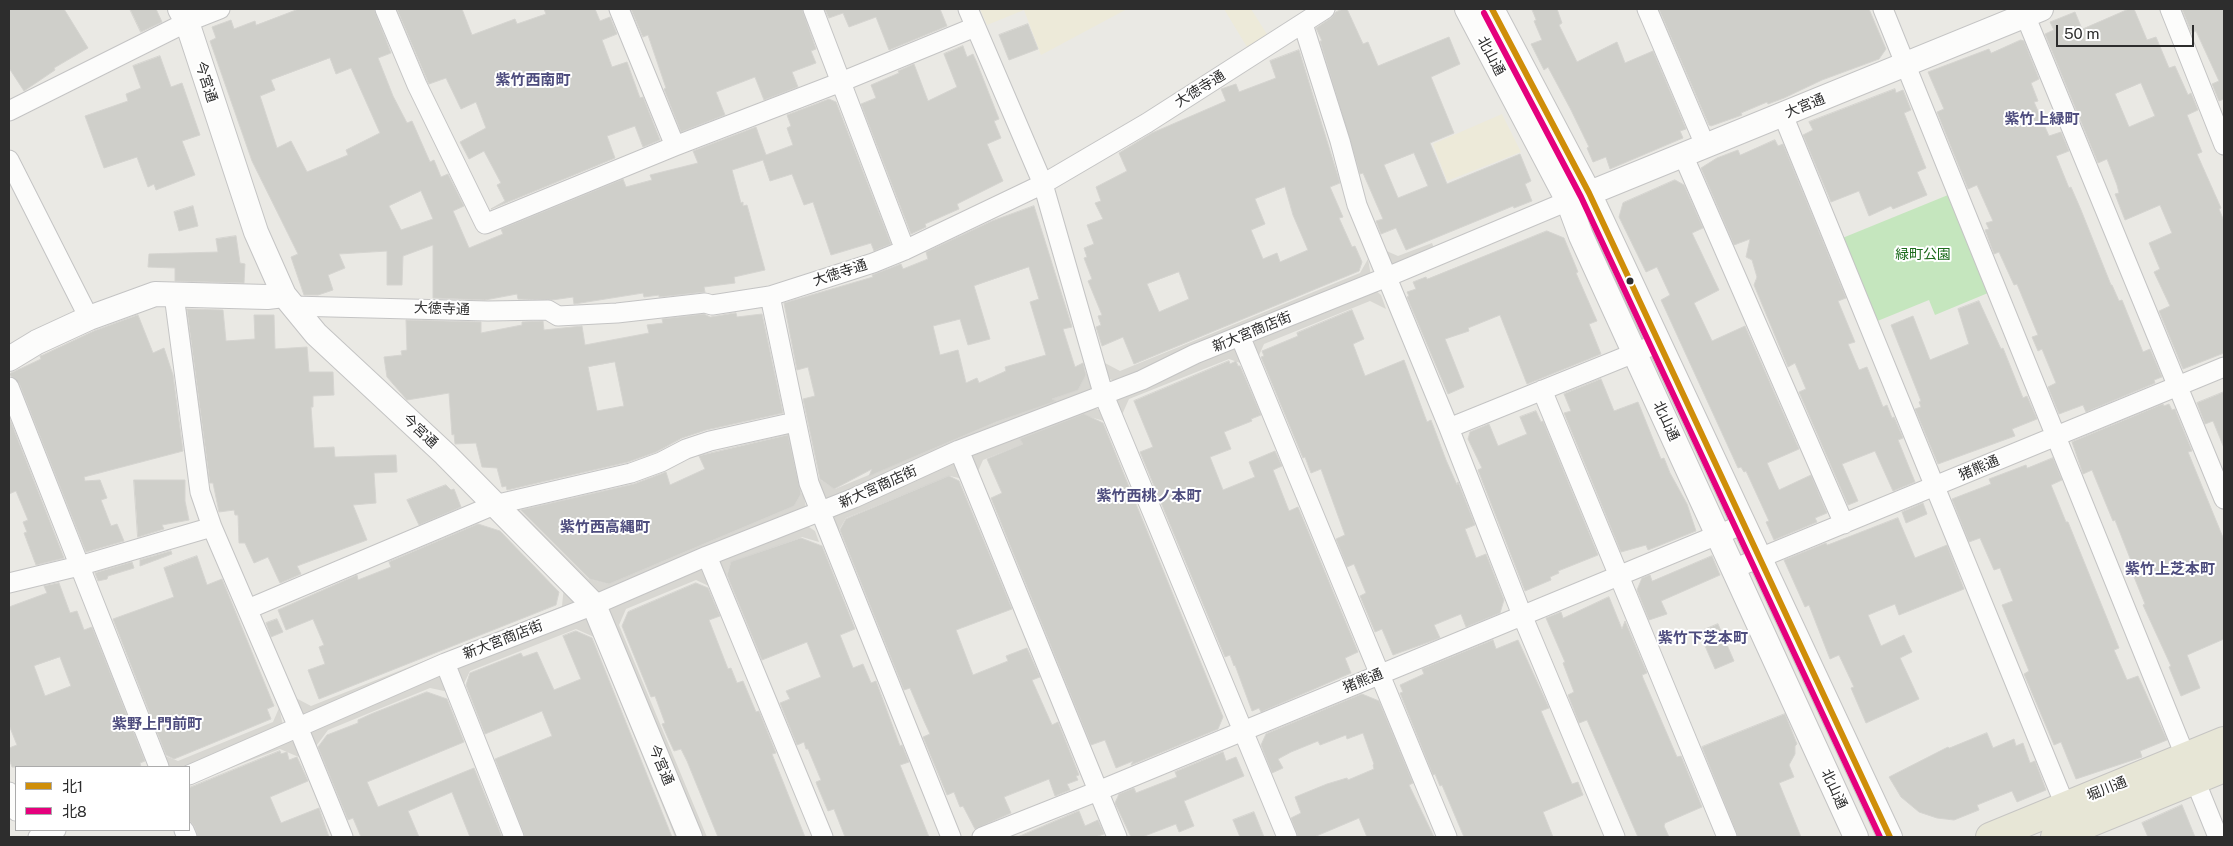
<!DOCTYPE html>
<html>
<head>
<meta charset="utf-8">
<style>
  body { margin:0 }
  #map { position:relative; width:2233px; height:846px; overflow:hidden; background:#eae9e4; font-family:"Public Sans","Noto Sans JP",sans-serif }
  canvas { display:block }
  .frame { position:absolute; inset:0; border:10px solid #2d2d2d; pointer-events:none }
  .legend { position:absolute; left:15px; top:766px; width:175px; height:65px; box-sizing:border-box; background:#fff; border:1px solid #ababab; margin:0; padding:6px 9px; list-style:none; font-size:15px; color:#2d2d2d }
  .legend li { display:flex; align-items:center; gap:10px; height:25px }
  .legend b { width:25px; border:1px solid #ababab }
  .scale { position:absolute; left:2056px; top:25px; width:138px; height:22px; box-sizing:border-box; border:2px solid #2d2d2d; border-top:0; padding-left:6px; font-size:15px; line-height:18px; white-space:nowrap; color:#2d2d2d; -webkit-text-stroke:4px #fff; paint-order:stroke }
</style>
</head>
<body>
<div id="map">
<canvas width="2233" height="846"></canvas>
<div class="frame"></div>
<ul class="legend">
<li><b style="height:6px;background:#cf8e09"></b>北1</li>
<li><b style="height:6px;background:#e5007d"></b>北8</li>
</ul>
<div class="scale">50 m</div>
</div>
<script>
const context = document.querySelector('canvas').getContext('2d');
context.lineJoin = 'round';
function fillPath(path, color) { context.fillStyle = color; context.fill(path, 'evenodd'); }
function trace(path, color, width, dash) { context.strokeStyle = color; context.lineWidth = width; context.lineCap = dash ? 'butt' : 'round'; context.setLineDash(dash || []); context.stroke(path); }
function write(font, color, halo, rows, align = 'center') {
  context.font = font + ' "Public Sans","Noto Sans JP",sans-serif'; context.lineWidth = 4; context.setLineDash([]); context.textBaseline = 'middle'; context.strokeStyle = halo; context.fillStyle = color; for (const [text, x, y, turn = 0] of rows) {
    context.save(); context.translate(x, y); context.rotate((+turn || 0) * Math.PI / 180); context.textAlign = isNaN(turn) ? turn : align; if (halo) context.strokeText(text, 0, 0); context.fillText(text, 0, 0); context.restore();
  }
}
const education = new Path2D(`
  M980 9H1127L1041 55 1024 10 987 25Z
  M1224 9H1251L1270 39 1250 52Z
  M1502 114 1521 152 1447 181 1433 144Z`);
const green = new Path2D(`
  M1948 195 1988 293 1935 315 1929 300 1875 322 1840 239Z`);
const plaza = new Path2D(`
  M1432 243 1434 248 1400 268 1390 265 1382 249 1398 256Z
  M1368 259 1371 276 1118 383 1108 378 1103 362 1120 371 1360 273Z
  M1375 290 1381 295 1386 309 1370 301 1264 344 1257 360 1251 344 1253 338Z
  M1235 347 1246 365 1229 359 1129 399 1121 417 1117 401 1119 396Z
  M1088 371 1092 389 1091 394 828 500 822 494 819 479 835 489 1079 388Z
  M1094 407 1099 410 1104 421 1090 417 983 460 976 476 970 456Z
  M951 462 956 465 963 479 950 476 846 518 835 537 831 519 833 514Z
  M803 491 806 508 600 595 515 510V505L589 579 608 584 794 506Z
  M806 525 815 531 819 542 802 537 731 563 724 582 719 561Z
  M702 567 713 588 696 580 626 609 619 625 707 837H701L609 611 610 604Z
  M564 586 574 593 576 605 304 717 294 697 311 706 562 606Z
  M587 616 681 837H675L594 637 576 629 470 671 461 690 455 671 458 665Z
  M436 673 441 676 449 692 430 688 328 730 314 749 309 730Z
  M279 708 283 725 189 767H165L158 753 178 761 273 722Z
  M290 739 295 744 301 758 280 749 189 784Z`);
const building = new Path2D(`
  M9 9H64L88 48 54 68 55 70 24 91 9 68Z
  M130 9H156L162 22 141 32Z
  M299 9H374L391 53 378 58 393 96 407 123 412 121 430 162 434 160 441 177 448 174 464 206 453 211 469 248 503 234 501 229 623 179 626 187 652 180 650 175 698 163 693 151 756 127 766 155 793 145 787 128 791 126 787 115 829 99 836 102 891 244 874 251 871 243 831 255 813 202 804 205 792 174 770 181 763 160 732 170 741 203 743 202V206L747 205 765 270 734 277 735 283 704 287 705 292 659 297V295L644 297 643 293 574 304 573 297 552 300 518 299 517 294 485 300 433 298V245L403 256 402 285H387V251L339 254 345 268 328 275 333 290 318 295H304L291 257 298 254 252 161 210 41 216 38 212 27 231 20 234 29 255 21 256 25ZM330 58 336 74 351 68 380 133 346 150 348 155 307 172 291 141 277 148 260 96 275 90 271 80ZM421 191 433 219 401 230 389 206Z
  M397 9H462L472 35 515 19 517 24 546 14 544 9H595L600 21 610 17 617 34 602 40 612 67 627 62 640 98 643 97 660 140 643 147 635 126 607 136 615 158 491 209 505 201 497 185 501 183 484 151 469 159 460 142 486 128 476 102 461 109 446 78 429 84Z
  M631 9H802L816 49 811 51 816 63 792 72 798 87 764 100 755 77 716 92 725 115 681 132 664 89 666 88 648 35 643 37Z
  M825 9H940L947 26 889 50 876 17 849 27 843 13 829 18Z
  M1343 9H1347L1363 44 1368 42 1378 66 1449 37 1460 64 1431 77 1454 133 1430 143 1447 184 1520 154 1531 181 1525 184 1532 201 1514 208 1513 206 1406 250 1396 228 1381 234 1376 221 1383 219 1363 173 1360 174 1320 41H1322L1316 28 1331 18 1336 12ZM1414 153 1428 186 1398 198 1384 165Z
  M1532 9H1557L1562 23 1559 25 1577 62 1617 42 1625 63 1653 51 1686 129 1680 131 1683 138 1610 169 1606 157 1593 162 1587 148 1589 147 1571 110 1548 67 1544 70 1531 44 1542 40 1534 21 1536 20Z
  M1659 9H1869L1886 49 1879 59 1822 80 1784 98 1768 104 1767 102 1741 113 1742 115 1711 126 1709 125Z
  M2129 9H2134L2147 40 2156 37 2169 68 2175 66 2188 95 2191 93 2198 110 2187 115 2202 152 2197 154 2221 208 2219 209 2224 221V353L2183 369 2159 311 2170 306 2154 272 2160 269 2149 243 2172 233 2160 205 2125 220 2115 194 2119 193 2117 185 2107 159 2098 163 2045 34 2054 30 2050 22 2075 12 2082 29ZM2141 83 2155 116 2129 127 2115 94Z
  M2182 9H2224V99L2219 101 2212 84 2219 81 2196 31 2192 33Z
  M1028 24 1038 49 1009 60 999 35Z
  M2021 40 2024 41 2039 79 2031 83 2038 101 2034 102 2049 136 2061 132 2069 151 2056 156 2069 188 2071 187 2081 210 2111 285H2112L2119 301 2122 300 2143 352 2150 349 2162 377 2154 380 2155 383 2086 412 2083 405 2059 414 2048 387 2056 383 2042 349 2038 351 2032 337 2038 335 2017 284 2014 285 1999 252 1994 254 1985 230 1989 229 1986 223 1993 221 1977 185 1968 189 1937 112 1944 109 1928 72 1989 49 1991 53Z
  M963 46 967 57 973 54 977 63 999 119 994 121 1001 138 987 144 1003 181 957 204 959 209 925 224 926 227 911 234 861 104 876 98 871 85 899 73 898 71 914 64 928 101 957 87 944 54Z
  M1299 50 1340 183 1330 187 1343 217 1339 218 1352 247 1355 246 1362 262 1359 271 1134 364 1123 337 1102 346 1096 327 1101 325 1098 316 1102 315 1088 281 1092 279 1084 258 1087 257 1084 248 1094 244 1087 225 1103 219 1095 203 1101 201 1096 187 1127 171 1119 153 1152 133 1226 101 1221 89 1236 84 1239 92 1276 78 1270 61ZM1285 187 1293 215 1308 250 1280 262 1277 253 1263 259 1251 230 1265 224 1255 199ZM1179 272 1189 299 1159 312 1147 284Z
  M160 56 171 87 182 83 200 135 182 141 195 175 156 190 154 184 148 187 137 157 104 168 85 116 128 101 126 94 141 88 133 66Z
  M1895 89 1896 93 1903 90 1911 110 1904 113 1926 168 1917 172 1927 195 1893 209 1891 206 1869 216 1859 191 1831 202 1803 135 1813 130 1809 122Z
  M1775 140 1778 146 1783 144 1846 298 1838 301 1855 342 1848 344 1859 370 1867 367 1883 407 1887 405 1892 418 1894 417 1903 438 1898 440 1915 482 1893 491 1875 451 1842 464 1858 501 1848 505 1799 392 1806 389 1795 363 1788 367 1754 285 1757 277 1752 260 1746 257 1750 239 1734 245 1701 168 1717 158 1738 150 1740 155Z
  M1675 180 1684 185 1703 228 1692 233 1719 290 1694 303 1712 341 1745 326 1799 449 1767 463 1779 490 1811 475 1827 513 1815 518 1817 522 1774 540 1766 522 1769 521 1746 471 1744 472 1741 467 1738 468 1661 300 1670 295 1657 267 1646 272 1619 217 1623 203Z
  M193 206 198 226 179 231 174 212Z
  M1034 206 1072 327 1063 329 1075 367 1083 363 1086 375 1078 390 1052 399 1056 401 996 422 869 476 872 469 834 489 820 479 803 399 815 396 808 367 797 370 784 303 873 277 872 275 901 264 903 269 928 259 926 252 992 221ZM1029 267 1039 299 1030 302 1046 355 1005 367 1006 371 979 383 977 378 966 383 958 350 940 355 933 326 960 319 968 345 990 339 974 286Z
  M1547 231 1564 238 1578 272 1576 273 1597 321 1589 324 1601 354 1527 384 1500 315 1468 328 1469 331 1445 339 1464 387 1448 394 1407 297 1409 296 1407 292 1416 289 1413 282 1426 277 1427 279Z
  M236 236 240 263 245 264 244 283 175 281V268L148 267 149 254 218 252 216 239Z
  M1979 301 2001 349 2003 348 2023 398 2027 396 2037 419 2012 429 2015 436 1938 464 1915 409 1921 407 1919 402 1921 401 1891 325 1913 316 1930 360 1969 344 1958 309Z
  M187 309 223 310 226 341 255 339 254 315H274L275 349 307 347 309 372H333L334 395 313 396V407H311L314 448 334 447 335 457 396 455 397 472 374 473 376 503 353 505 367 540 297 566 301 574 280 583 268 557 254 563 245 543H239L238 515H235L234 510 219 512 213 483H210Z
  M1352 310 1364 339 1353 344 1365 376 1404 360 1427 422 1431 420 1446 460 1457 485 1458 482 1475 525 1465 529 1476 558 1486 554 1504 600 1500 613 1466 627 1461 614 1434 625 1440 638 1393 655 1382 629 1375 632 1360 596 1366 593 1354 564 1347 567 1336 539 1345 535 1321 469 1311 473 1305 457 1303 458 1261 357 1264 356 1262 351 1298 336 1297 333Z
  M736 313 737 317 762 314 783 413 706 430 682 438 656 452 628 462 507 490 506 486 502 487 497 468 482 467 476 443 455 444 454 434 452 435 449 393 407 400 387 377 384 357 402 355 401 351 407 350 406 320 481 322V333L522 325V322L543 321 544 330 582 326 585 345 649 333 647 325 663 323 662 319 704 314 710 317ZM615 362 624 406 597 411 588 367Z
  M138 315 153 353 164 348 173 375 183 451 84 477 85 481 100 480 107 498 101 500 111 526 117 524 124 541 86 552 19 383 9 374 41 359 40 356 43 355 94 331Z
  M1229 361 1230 364 1236 361 1238 366H1240L1261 415 1251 419 1252 421 1224 432 1231 449 1210 457 1223 490 1255 477 1249 462 1275 451 1282 466 1273 470 1289 511 1298 507 1358 652 1345 658 1351 673 1261 712 1259 708 1252 711 1235 665 1234 666 1230 655 1225 657 1140 452 1153 447 1134 401Z
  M1601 379 1614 411 1638 402 1661 459 1664 458 1670 473 1687 504 1696 531 1648 550 1646 545 1621 552 1564 413 1571 411 1564 394Z
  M2224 392V448L2213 421 2205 424 2197 403Z
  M2163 404 2164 406 2169 404 2172 410 2175 409 2176 412 2192 451 2188 452 2224 540V639L2187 655 2200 688 2181 696 2169 667 2171 666 2143 605 2145 604 2132 572 2135 571 2115 520 2113 521 2092 470 2083 474 2072 442Z
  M1536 411 1541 422 1543 421 1598 555 1558 571 1559 573 1550 577 1551 580 1525 591 1478 470 1482 468 1468 439 1470 432 1489 424 1498 446 1527 434 1520 417Z
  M1084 414 1103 423 1223 717 1218 729 1131 765 1133 761 1116 768 1105 740 1091 745 991 498 1002 493 987 459 1023 444 1020 439Z
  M9 417 64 558 36 565 24 533 27 532 23 522 28 520 16 491 9 494Z
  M788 435 801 494 794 506 609 584 590 579 521 510 634 484 666 472 670 485 705 469 699 456Z
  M2053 458 2062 480 2051 485 2066 522H2068L2119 648 2114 650 2127 680 2138 676 2167 740 2140 751 2142 757 2076 779 2061 742 2054 745 2024 674 2029 671 2002 605 2013 601 2000 568 1994 570 1980 538 1969 542 1952 499 1991 484 1989 479 2026 465 2027 468Z
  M949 476 959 481 1012 609 956 630 973 675 1008 661 1006 656 1027 648 1040 677 1032 680 1052 725 1058 722 1079 775 1076 776 1078 780 1067 784 1070 790 1055 796 1049 779 1004 797 1011 813 975 829 963 806 960 807 954 792 947 795 923 737 930 734 924 721 910 688 904 690 840 530 846 519Z
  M134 480H185V501L189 520 162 525 164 529 138 537Z
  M446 485 451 490 454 489 461 507 419 525 407 500Z
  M1923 503 1927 514 1906 523 1902 512Z
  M1898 518 1915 558 1947 545 1964 589 1899 615 1895 604 1868 615 1881 646 1904 635 1912 652 1900 658 1919 699 1866 723 1851 688 1854 687 1839 655 1830 659 1809 605 1805 607 1784 560 1826 543 1827 545Z
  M478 524 500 531 559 592 556 605 319 699 308 670 325 664 319 647 324 645 313 619 286 630 278 610 357 575 358 580 391 567 389 562Z
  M801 538 822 546 855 629 840 635 853 668 863 664 871 683 876 681 900 746 902 745 909 762 900 765 929 837H845L834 809 828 811 817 785 816 782 821 780 808 749H806L804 742 797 745 780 703 790 699 786 691 821 677 807 642 762 660 727 575 731 562Z
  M171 551 172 554 140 566V560Z
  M197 556 207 585 222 579 274 706 267 709 271 719 174 759 166 755 113 619 174 597 164 568Z
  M1712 556 1720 575 1661 601 1667 614 1649 620 1637 590 1642 578 1650 575 1652 581Z
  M132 562 134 568 108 576 107 579 98 581 95 573Z
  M59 583 70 613 77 611 84 630 92 627 145 761 140 763 141 767H12L9 759V748L17 745 9 725V607L47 593 44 586ZM60 657 71 686 45 696 34 666Z
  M696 583 708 588 720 616 709 620 728 669 731 668 737 683 743 681 756 712 759 711 776 753 772 754 805 837H718L687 761 681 749 674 751 668 738 662 724 665 723 655 696 651 697 622 626 628 612Z
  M1609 597 1622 629 1625 621 1647 673 1642 675 1643 678 1677 757 1681 756 1702 807 1665 823 1664 826 1669 837H1638L1587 720 1579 723 1568 695 1574 692 1563 663 1565 662 1546 618 1561 612 1563 618Z
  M277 619 283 632 271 637 266 623Z
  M1718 624 1734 661 1715 669 1699 632Z
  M576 631 592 638 672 837H525L495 759 552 736 542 711 485 734 466 685 470 673 521 653 523 657 537 652 554 690 581 679 563 636Z
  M1493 640 1496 649 1518 640 1549 708 1541 711 1572 784 1578 782 1583 795 1543 812 1553 837H1464L1442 785 1440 786 1435 774 1433 775 1400 693 1403 692 1400 685 1424 674 1422 669Z
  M427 692 447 699 464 742 367 782 378 807 474 768 502 837H470L452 792 408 811 419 837H361L353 818 348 820 318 747 327 735 358 723V720L371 714Z
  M1362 694 1379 701 1413 783 1409 785 1434 837H1367L1359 818 1314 837H1298L1291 818 1301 813 1295 797 1327 784 1347 778 1348 780 1374 769 1373 765 1374 764 1363 733 1347 739 1346 735 1320 745 1318 741 1291 752 1278 759 1283 768 1272 773 1261 745 1266 734Z
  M1785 714 1797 744 1795 746V754L1789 765 1794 777 1779 783 1801 837H1738L1702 747Z
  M1987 733 1993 748 2014 739 2016 746 2023 743 2030 763 2035 761 2046 790 2017 802 2012 791 1977 805 1979 810 1954 820 1937 818 1919 812 1901 797 1889 777 1948 747 1949 748Z
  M280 751 281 754 287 752 289 760 297 757 308 781 270 797 281 823 319 808 329 837H198L194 826 189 820V788Z
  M1223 752 1226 761 1236 757 1244 776 1184 801 1194 826 1179 832 1176 824 1142 837H1131L1115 803 1119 794 1134 788 1136 793 1177 777 1175 772Z
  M2182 805 2195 837H2148L2142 823Z
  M1079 811 1085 826 1098 820 1104 834 1095 837H1018Z
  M1254 812 1264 837H1240L1233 820Z`);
const minor = new Path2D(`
  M385 9 417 85 485 224 675 146 841 82 975 27
  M619 9 675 146
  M813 9 905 250
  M968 9 1043 184 1103 393 1287 837
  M1647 9 1705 145
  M1883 9 2218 837
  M2170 9 2224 145
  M2025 15 2224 499
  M1303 24 1340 141 1357 205 1449 428 1522 615 1615 837
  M9 111 187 22 220 9
  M1783 115 2069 815
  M1683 155 1844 524
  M9 160 89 318
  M174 295 200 492 212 527 298 727 343 837
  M770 296 809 483 951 837
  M292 306 488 311 548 310 558 316 617 313 705 303 712 305 770 296 873 263 905 250 1043 184 1147 123 1325 9
  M1240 336 1447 837
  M9 387 159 767
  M1542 390 1727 837
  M1449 428 1659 343
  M959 450 1117 837
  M707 556 823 837
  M1733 569 2224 367
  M9 583 79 566 212 527
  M248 609 494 505 631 473 661 462 686 449 710 441 795 422
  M445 663 514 837
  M189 775 445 663 594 605 707 556 854 498 959 450 1142 380 1195 354 1387 277 1568 201
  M9 792 16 811
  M184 830 187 837
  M38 837 56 830
  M982 837 1098 791 1744 524`);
const tertiary = new Path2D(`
  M180 9 187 22 256 232 284 295 316 334 445 454 594 605 690 837
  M1467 9 1568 201 1581 236 1856 837
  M1492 9 1589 193 1890 837
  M1575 199 2041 9
  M9 359 37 342 89 318 155 294 267 297 284 295`);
const primary = new Path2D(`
  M1990 837 2224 741
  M2055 837 2224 768`);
const bus1 = new Path2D(`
  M1492 9 1589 193 1890 837`);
const bus2 = new Path2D(`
  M1484 13 1581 197 1880 837`);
const markers = [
  [1630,281,4.5,"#2d2d2d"]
];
const streetNames = [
  ["北山通",1491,56,62],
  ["今宮通",206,82,72],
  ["大徳寺通",1200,89,-32],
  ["大宮通",1805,106,-22],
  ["大徳寺通",840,273,-18],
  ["大徳寺通",442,309,2],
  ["新大宮商店街",1252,332,-22],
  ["北山通",1666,421,65],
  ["今宮通",420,431,43],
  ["猪熊通",1979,468,-23],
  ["新大宮商店街",878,487,-24],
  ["新大宮商店街",503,640,-21],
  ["猪熊通",1363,681,-22],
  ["今宮通",661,765,67],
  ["北山通",1834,789,65],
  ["堀川通",2107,789,-22]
];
const parkNames = [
  ["緑町公園",1923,255]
];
const neighbourhoodNames = [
  ["紫竹西南町",533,80],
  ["紫竹上緑町",2042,119],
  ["紫竹西桃ノ本町",1149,496],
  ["紫竹西高縄町",605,527],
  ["紫竹上芝本町",2170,569],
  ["紫竹下芝本町",1703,638],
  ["紫野上門前町",157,724]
];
fillPath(education, '#edead9');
fillPath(green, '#c5e6be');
fillPath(plaza, '#d8d7d2');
fillPath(building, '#cfcfca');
trace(building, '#d5d4d0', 1);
trace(minor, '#c4c4c4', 21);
trace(tertiary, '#c4c4c4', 26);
trace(primary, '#c6c5c3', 30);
trace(minor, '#fcfcfb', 19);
trace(tertiary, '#fcfcfb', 24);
trace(primary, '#e7e6d6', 28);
trace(bus1, '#cf8e09', 6);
trace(bus2, '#e5007d', 6);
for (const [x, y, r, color] of markers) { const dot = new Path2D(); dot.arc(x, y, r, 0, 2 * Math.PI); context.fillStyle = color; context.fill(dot); trace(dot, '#fff', 2); }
write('14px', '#2d2d2d', '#fff', streetNames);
write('14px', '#1c6b1c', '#fff', parkNames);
write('bold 15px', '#4e4d7e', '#fff', neighbourhoodNames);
</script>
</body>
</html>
